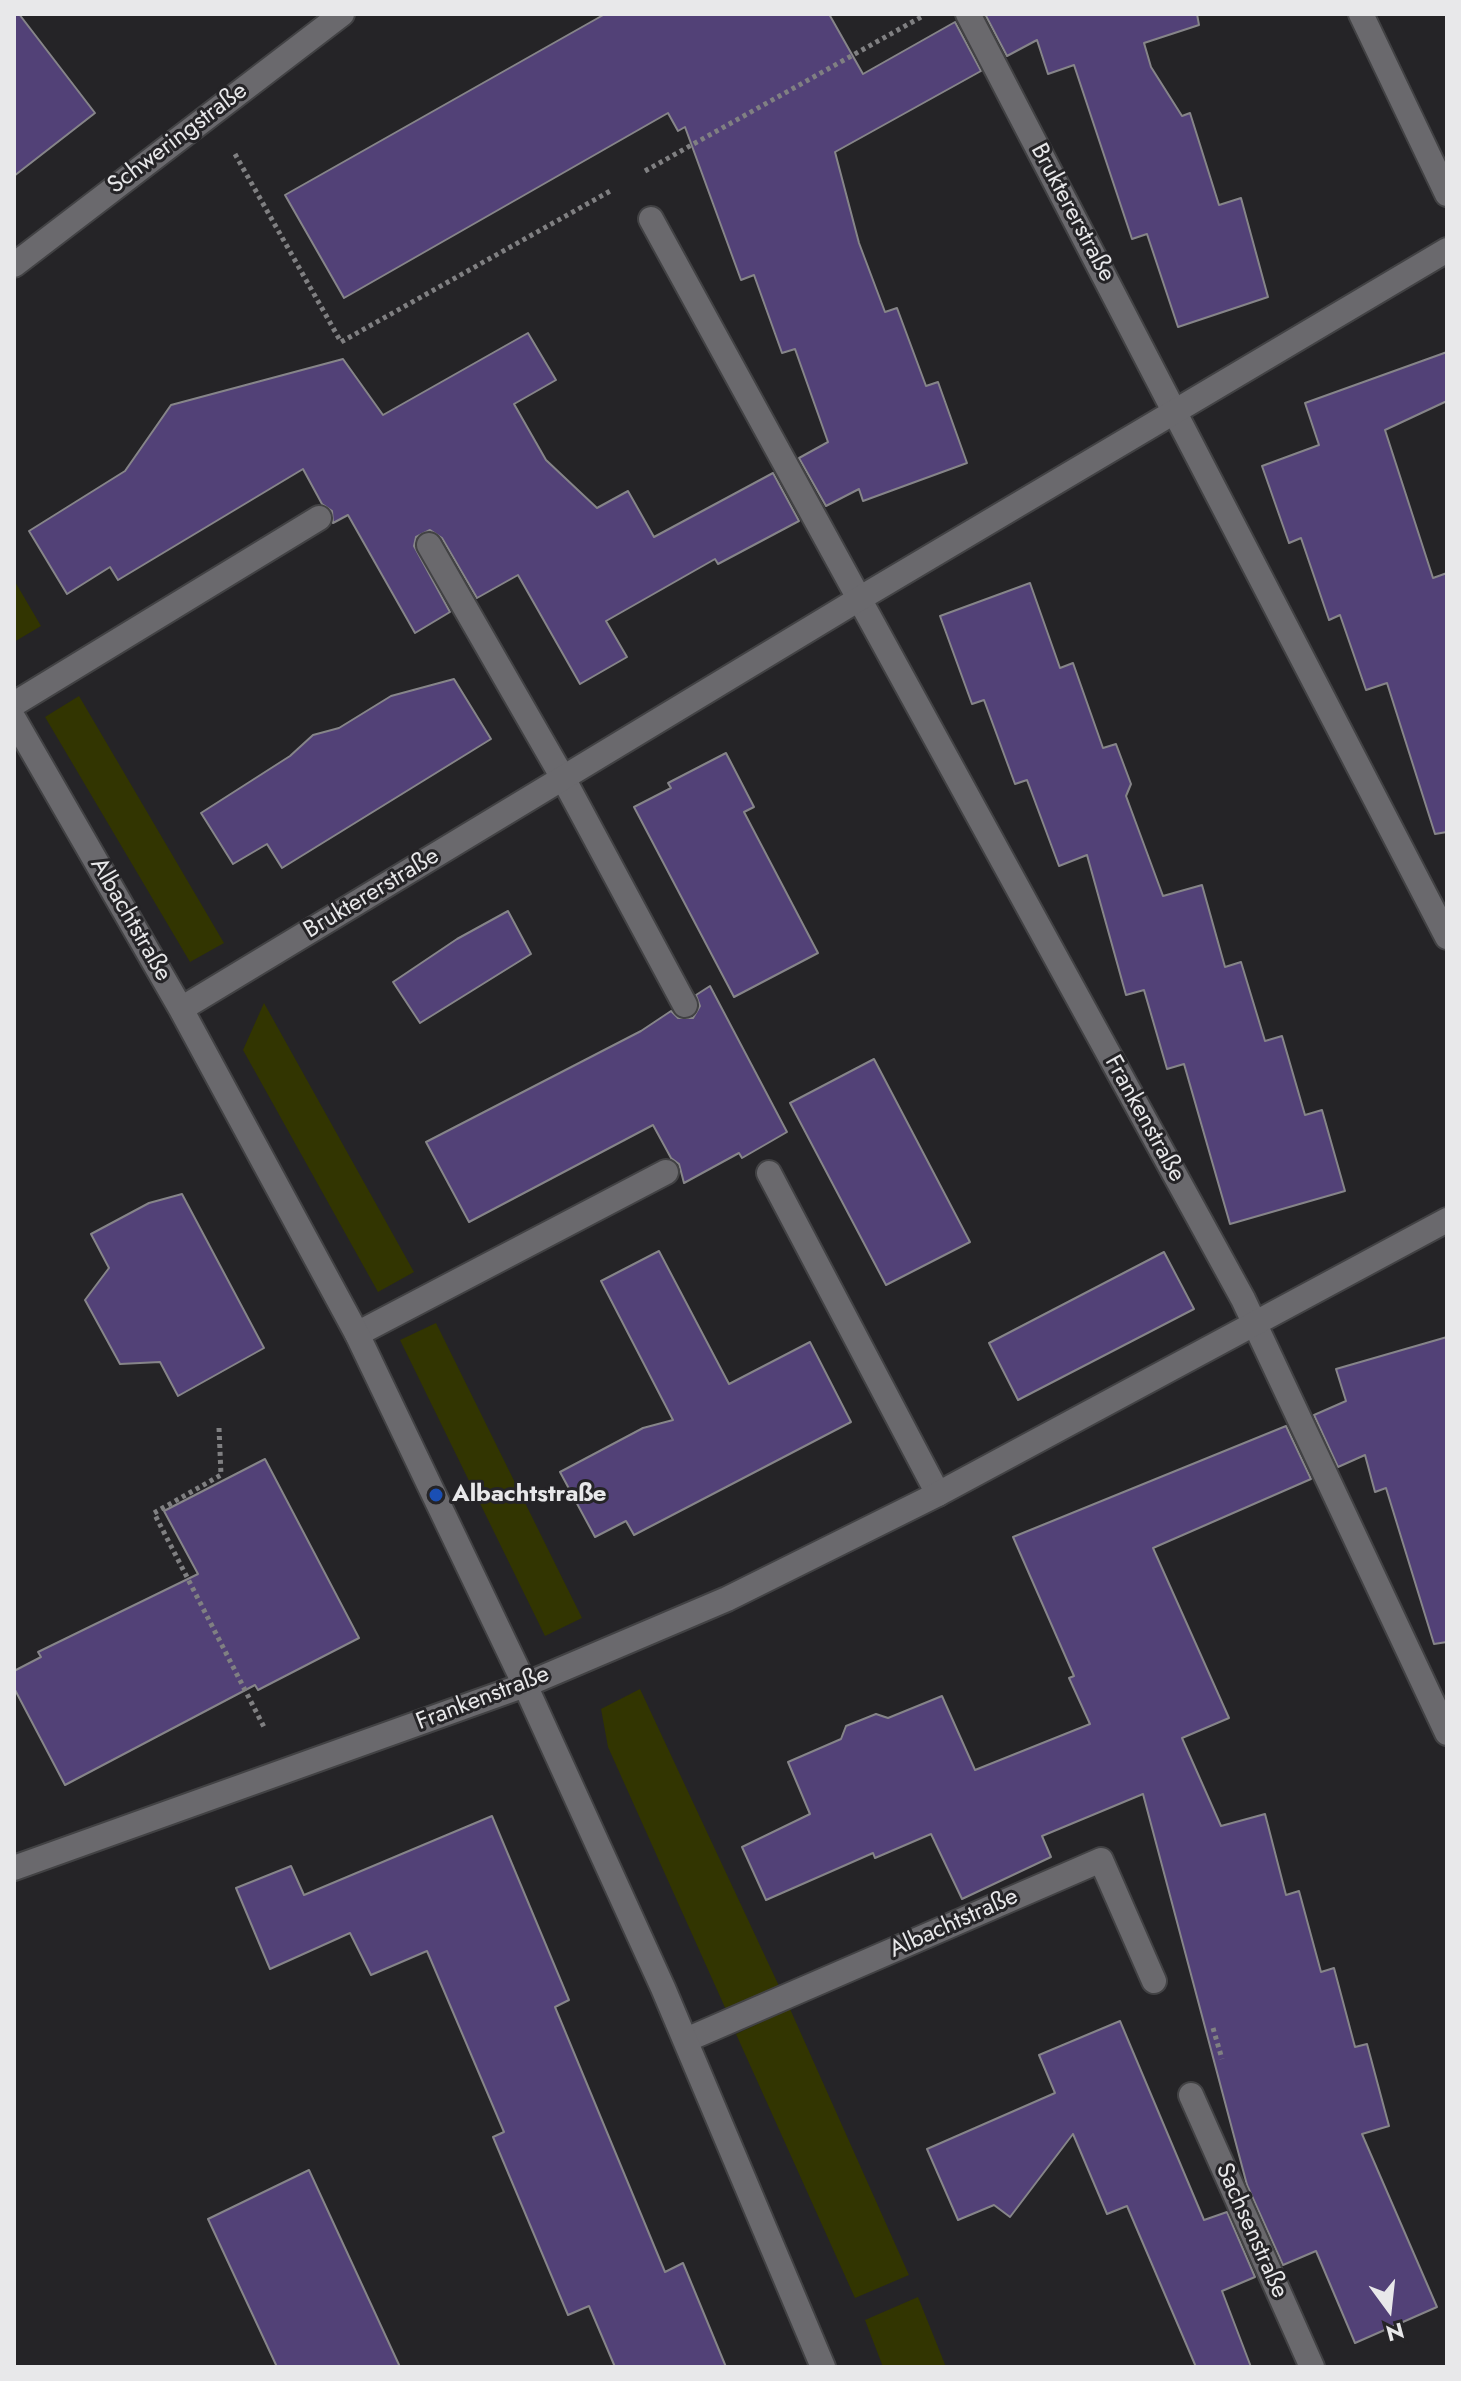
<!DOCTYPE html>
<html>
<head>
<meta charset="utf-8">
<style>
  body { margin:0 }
  #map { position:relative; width:1461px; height:2381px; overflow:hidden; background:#252427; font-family:Jost,sans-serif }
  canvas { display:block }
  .frame { position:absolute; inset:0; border:16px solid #e8e8ea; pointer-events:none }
  .north { position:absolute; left:1349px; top:2269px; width:80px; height:80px; -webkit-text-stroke:6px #252427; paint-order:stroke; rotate:165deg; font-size:22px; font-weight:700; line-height:32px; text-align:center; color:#e8e8ea }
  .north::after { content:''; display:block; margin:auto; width:28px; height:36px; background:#e8e8ea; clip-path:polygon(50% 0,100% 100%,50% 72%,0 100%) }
</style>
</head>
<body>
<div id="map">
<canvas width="1461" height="2381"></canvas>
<div class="frame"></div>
<div class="north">N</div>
</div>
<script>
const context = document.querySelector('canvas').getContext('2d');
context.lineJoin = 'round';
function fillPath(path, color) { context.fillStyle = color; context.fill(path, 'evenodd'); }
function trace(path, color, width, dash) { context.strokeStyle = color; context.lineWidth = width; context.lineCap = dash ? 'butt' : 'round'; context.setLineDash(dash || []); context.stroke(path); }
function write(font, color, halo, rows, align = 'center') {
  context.font = font + ' Jost,sans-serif'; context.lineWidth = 6; context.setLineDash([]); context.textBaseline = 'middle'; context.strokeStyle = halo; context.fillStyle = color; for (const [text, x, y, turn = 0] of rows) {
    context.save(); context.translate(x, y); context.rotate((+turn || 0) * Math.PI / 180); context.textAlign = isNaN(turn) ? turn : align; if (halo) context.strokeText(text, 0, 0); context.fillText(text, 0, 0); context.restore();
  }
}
const green = new Path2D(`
  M14 580 41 626 14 642Z
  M79 696 224 943 190 962 45 717Z
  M264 1003 414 1272 378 1292 243 1050Z
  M436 1323 582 1618 545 1636 400 1340Z
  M640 1689 779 1986 727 2012 608 1747 601 1709Z
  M790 2009 909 2275 855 2298 736 2034Z
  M918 2297 946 2367H883L865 2320Z`);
const building = new Path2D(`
  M14 14H19L95 113 14 176Z
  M605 14H829L863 74 955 22 981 71 835 152 859 243 885 312 897 308 926 386 938 382 967 463 863 501 859 489 826 506 799 458 828 442 795 349 782 353 754 275 741 280 685 127 678 131 668 113 344 298 285 195Z
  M985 14H1197L1199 25 1144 43 1151 67 1182 116 1190 113 1219 205 1241 198 1268 297 1178 327 1147 234 1132 239 1074 65 1048 74 1037 40 1007 56Z
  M528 333 556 380 514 404 546 460 597 508 628 491 654 537 773 473 799 521 718 564 715 559 606 621 627 657 580 684 518 575 477 598 442 538 430 530 416 537 414 546 450 612 415 633 348 515 333 523 332 511 322 504 303 469 118 580 110 567 67 594 29 531 125 471 171 405 343 359 383 415Z
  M1447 352V401L1385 430 1433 578 1447 573V832L1435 834 1387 683 1366 690 1340 615 1329 620 1301 538 1289 543 1262 466 1319 445 1305 403Z
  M1030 583 1060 668 1073 663 1103 748 1116 744 1131 784 1126 796 1163 896 1202 885 1225 967 1241 962 1265 1041 1282 1036 1305 1115 1322 1110 1345 1191 1230 1224 1184 1064 1167 1069 1144 990 1126 995 1087 855 1059 866 1027 780 1015 784 984 700 972 704 940 616Z
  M454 679 491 739 282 868 267 844 233 864 201 813 290 756 313 735 339 728 391 696Z
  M726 753 754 807 744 812 818 953 734 997 634 807 671 788 668 783Z
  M508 911 531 954 420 1023 393 982 457 939Z
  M710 986 787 1132 742 1158 739 1153 684 1183 679 1164 671 1158 653 1125 469 1222 426 1142 641 1031 671 1011 678 1018H693L700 1006 696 995Z
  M874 1059 970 1242 886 1285 790 1103Z
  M182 1194 264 1348 178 1396 160 1362 120 1364 85 1300 109 1268 91 1234 149 1203Z
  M659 1251 729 1384 810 1342 851 1422 634 1535 626 1521 595 1537 560 1472 643 1428 673 1420 601 1281Z
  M1164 1252 1194 1309 1018 1400 989 1343Z
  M1447 1337V1642L1434 1644 1386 1488 1375 1492 1365 1455 1338 1467 1314 1415 1346 1401 1336 1369Z
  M1286 1426 1311 1479 1153 1548 1229 1718 1182 1738 1221 1826 1265 1814 1286 1895 1299 1891 1321 1972 1334 1968 1355 2047 1367 2044 1389 2126 1362 2134 1437 2307 1355 2343 1316 2251 1283 2265 1247 2185 1143 1794 1042 1836 1051 1857 962 1899 931 1834 875 1858 873 1853 766 1900 742 1847 810 1814 788 1762 841 1739 846 1726 876 1714 888 1718 942 1696 975 1770 1090 1724 1069 1678 1074 1676 1013 1537Z
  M265 1459 359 1638 258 1690 255 1685 65 1785 14 1688V1671L41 1657 38 1652 198 1574 164 1511Z
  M492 1816 569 2000 555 2007 665 2272 683 2263 726 2367H615L589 2306 568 2315 493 2137 504 2132 427 1951 371 1975 350 1933 270 1969 236 1888 291 1866 304 1895Z
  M1120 2021 1204 2220 1227 2212 1255 2277 1222 2291 1251 2367H1196L1127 2206 1107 2214 1073 2134 1010 2217 994 2205 958 2220 927 2149 1055 2093 1039 2055Z
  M309 2170 400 2367H277L208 2219Z`);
const path = new Path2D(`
  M235 154 341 342 612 190
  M645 171 923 16
  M219 1428 221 1475 154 1513 265 1729
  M1213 2028 1222 2059`);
const lane = new Path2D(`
  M968 14 1447 937
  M1361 14 1447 194
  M651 219 1243 1299 1447 1733
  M429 545 563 778 685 1005
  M14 704 319 518
  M769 1173 938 1494
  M357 1334 666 1172
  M686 2040 1101 1860 1154 1981
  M1191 2095 1312 2367`);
const street = new Path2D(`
  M14 265 342 14
  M14 719 181 1009 357 1334 525 1685 663 1988 823 2367
  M181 1009 859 599 1447 250
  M14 1868 525 1685 727 1599 938 1494 1447 1220`);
const markers = [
  [436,1495,8,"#1a4fb4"]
];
const streetNames = [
  ["Schweringstraße",178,139,-37],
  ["Bruktererstraße",1072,213,62],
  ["Bruktererstraße",372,894,-31],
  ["Albachtstraße",130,920,60],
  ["Frankenstraße",1144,1119,61],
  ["Frankenstraße",483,1699,-21],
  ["Albachtstraße",954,1924,-24],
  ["Sachsenstraße",1251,2231,66]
];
const poiNames = [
  ["Albachtstraße",452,1495]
];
fillPath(green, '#323501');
fillPath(building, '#524177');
trace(building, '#868589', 2);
trace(lane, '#424244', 28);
trace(street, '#424244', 28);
trace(path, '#808082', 5, [4, 4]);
trace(lane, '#6a696d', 24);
trace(street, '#6a696d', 24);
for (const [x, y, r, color] of markers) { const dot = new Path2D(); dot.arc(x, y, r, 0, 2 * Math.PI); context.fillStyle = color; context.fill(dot); trace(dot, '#252427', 3); }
write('24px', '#e8e8ea', '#252427', streetNames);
write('bold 24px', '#e8e8ea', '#252427', poiNames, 'left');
</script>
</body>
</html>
